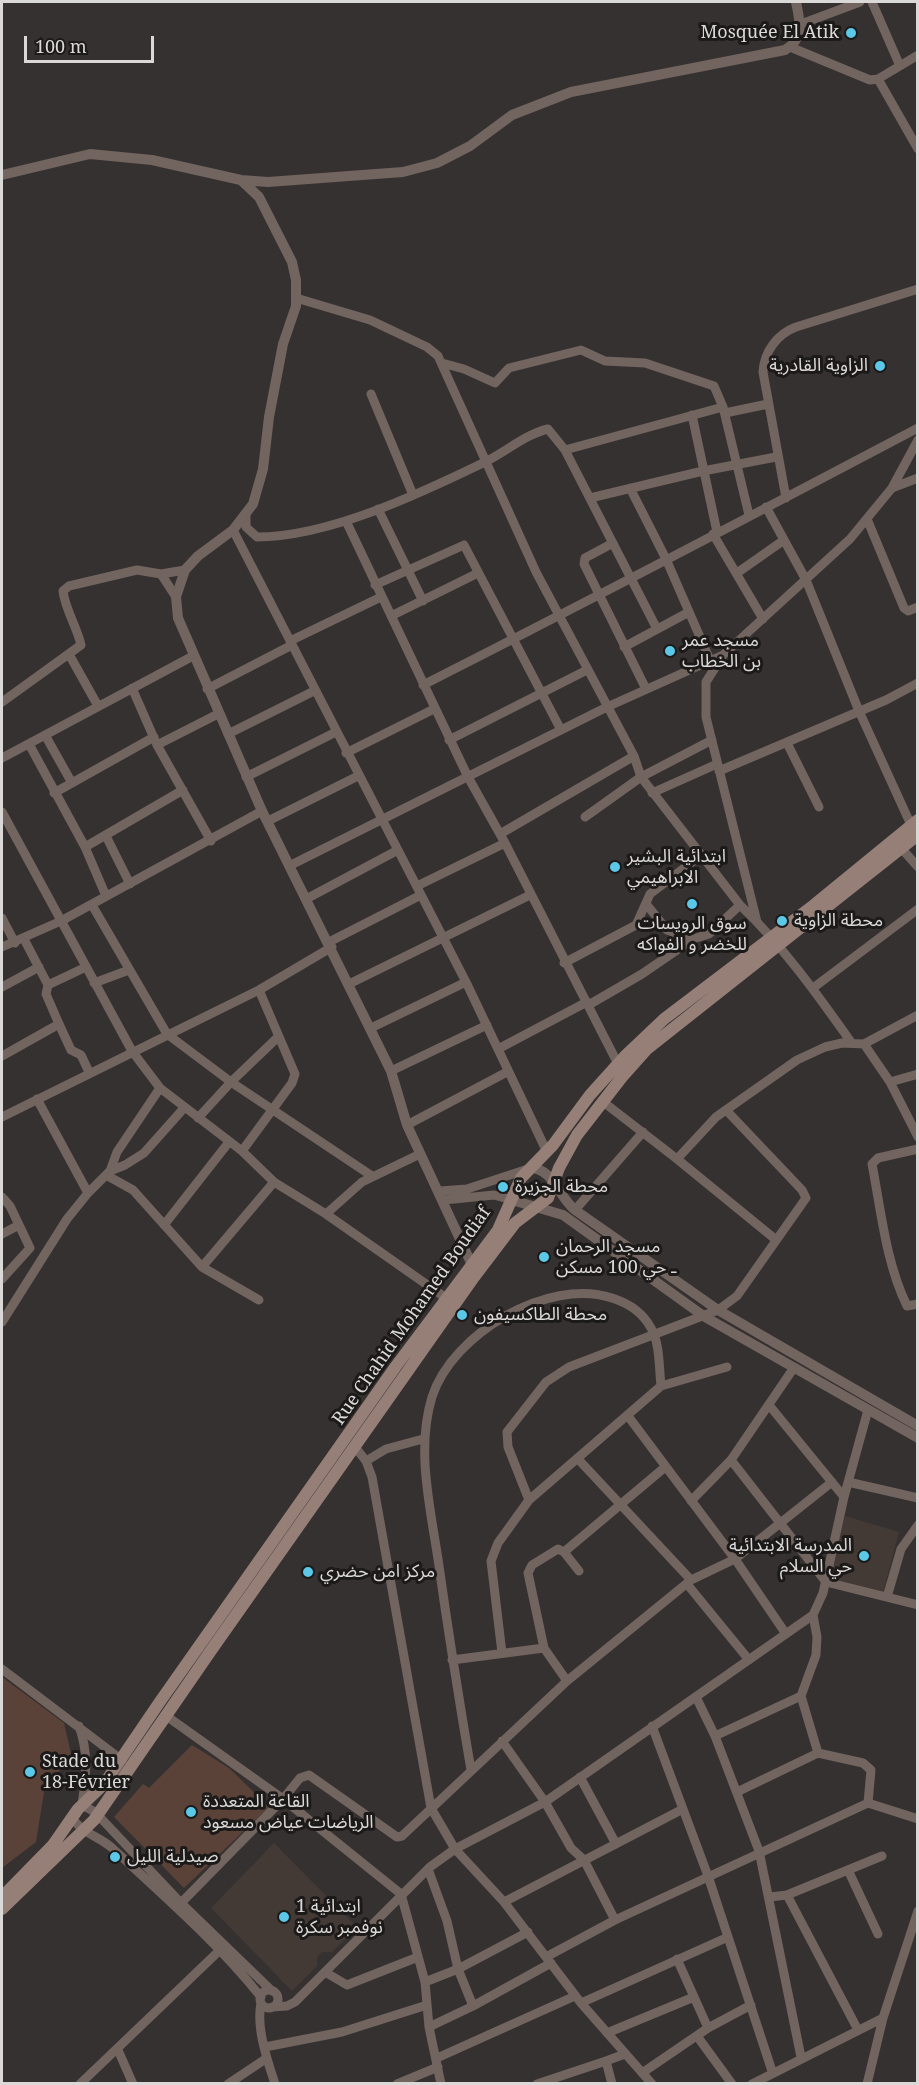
<!DOCTYPE html>
<html>
<head>
<meta charset="utf-8">
<style>
  body { margin:0 }
  #map { position:relative; width:919px; height:2085px; overflow:hidden; background:#353130; font-family:"Noto Serif",serif }
  canvas { display:block }
  .frame { position:absolute; inset:0; border:3px solid #dbd9d8; pointer-events:none }
  .scale { position:absolute; left:24px; top:36px; width:130px; height:27px; box-sizing:border-box; border:3px solid #dbd9d8; border-top:0; padding-left:8px; font-size:18px; line-height:21px; white-space:nowrap; color:#dbd9d8; -webkit-text-stroke:4px #1c1a19; paint-order:stroke }
</style>
</head>
<body>
<div id="map">
<canvas width="919" height="2085"></canvas>
<div class="frame"></div>
<div class="scale">100 m</div>
</div>
<script>
const context = document.querySelector('canvas').getContext('2d');
context.lineJoin = 'round';
function fillPath(path, color) { context.fillStyle = color; context.fill(path, 'evenodd'); }
function trace(path, color, width, dash) { context.strokeStyle = color; context.lineWidth = width; context.lineCap = dash ? 'butt' : 'round'; context.setLineDash(dash || []); context.stroke(path); }
function write(font, color, halo, rows, align = 'center') {
  context.font = font + ' "Noto Serif","Noto Sans Arabic",serif'; context.lineWidth = 6; context.setLineDash([]); context.textBaseline = 'middle'; context.strokeStyle = halo; context.fillStyle = color; for (const [text, x, y, turn = 0] of rows) {
    context.save(); context.translate(x, y); context.rotate((+turn || 0) * Math.PI / 180); context.textAlign = isNaN(turn) ? turn : align; if (halo) context.strokeText(text, 0, 0); context.fillText(text, 0, 0); context.restore();
  }
}
const built = new Path2D(`
  M845 1516 899 1532 883 1593 829 1580Z
  M274 1843 357 1927 332 1952H322L317 1957V1966L292 1991 211 1908Z`);
const green = new Path2D(`
  M2 1677 64 1723 72 1758 45 1786 36 1842 2 1868Z
  M192 1745 229 1768 269 1807 184 1888 114 1817 143 1784 149 1788Z`);
const minor = new Path2D(`
  M872 2 900 66
  M801 24 860 2
  M790 47 870 80 878 79 918 55
  M878 79 918 149
  M296 298 370 320 427 347 438 356 536 572 634 756 641 777 740 905C782 945 817 994 851 1042
  M442 363 464 369 495 383 509 368 581 350 605 361 645 363 714 386 723 407 749 515
  M371 394 413 495
  M725 413 768 404
  M692 415 717 532
  M565 450 723 407
  M630 488 666 559 710 660
  M892 488 918 478
  M590 498 703 471 776 457
  M786 498 763 372C764 352 777 334 796 327L918 289
  M766 507 806 580 859 711 911 825
  M378 509 423 601
  M246 516V527L257 537C328 537 419 494 483 463 504 453 526 434 548 429L565 450 657 629
  M867 519 904 608 908 611 918 607
  M346 521 468 777 505 843 618 1064
  M233 530 466 982 547 1152
  M713 534 763 619
  M613 543 585 558 584 564 646 689
  M737 573 784 540
  M161 574 176 597
  M375 585 464 545 561 730
  M391 616 478 573
  M290 641 381 597
  M624 647 689 612
  M70 656 98 706
  M423 685C589 601 753 515 918 428
  M132 688 157 745 211 841
  M207 689 292 645
  M2 702 81 645C77 627 65 609 63 591L69 586 137 570 161 574 185 570
  M228 734 314 691
  M45 735 72 783
  M449 740 587 670
  M787 743 819 807
  M29 744 85 847 106 896
  M157 745 218 714
  M346 753 434 709
  M2 758 193 656
  M719 771 886 700 918 683
  M246 777 336 732
  M54 793 154 737
  M652 793 717 764
  M2 812 132 1051 160 1088 242 1151 274 1182 326 1214 446 1298
  M585 817 641 777 712 740
  M268 821 358 776
  M500 834 634 756
  M106 836 130 884
  M85 847 183 790
  M901 848 918 867
  M291 865 607 707 723 655
  M417 886 505 843
  M308 898 398 850
  M92 905 167 1034 231 1082 372 1176
  M647 905 667 930 693 939
  M2 918 15 943
  M757 922 706 717V682L723 655 850 539 892 488 918 440
  M24 939 48 985 46 994 59 1024 71 1050 81 1055 89 1072
  M329 942 421 895
  M2 947 61 921 262 811
  M564 963 636 925 650 894 700 856
  M94 983 129 970
  M349 984 530 895
  M48 985 86 967
  M2 987 39 967
  M813 988 918 909
  M371 1028 466 982
  M864 1044 918 1015
  M498 1049 585 1003H592L642 974 693 939 709 934 740 905
  M2 1056 59 1024
  M391 1071 487 1025
  M890 1082 918 1137
  M37 1099 88 1193
  M602 1101 677 1159 716 1117 797 1060 825 1047 842 1043 864 1044 890 1082 918 1074
  M2 1117 259 990 332 947
  M198 1118 231 1082 278 1037
  M407 1125 507 1072
  M918 1149 878 1158 872 1164C881 1211 886 1263 907 1306L918 1304
  M242 1151 292 1083 295 1074 259 990
  M677 1159 775 1239
  M110 1171 117 1152 160 1088
  M106 1175 133 1190 202 1267 259 1300
  M440 1191 467 1189 528 1169
  M2 1197 10 1206 30 1248
  M444 1200 494 1195 512 1200
  M575 1210 643 1132
  M326 1214 362 1182 420 1154
  M164 1225 229 1142
  M2 1234 19 1225
  M202 1267 274 1182
  M2 1279 30 1248
  M2 1322 67 1219 88 1193 110 1171 125 1165 144 1153 184 1108
  M661 1386 727 1367
  M769 1405 844 1497
  M628 1416 735 1559 786 1634
  M355 1447 366 1461 372 1477 431 1808 455 1849 504 1902 581 2003 652 2084
  M578 1459 691 1580
  M731 1460 826 1582 918 1605
  M366 1461 386 1449 423 1439
  M848 1482 918 1498
  M529 1500 508 1447 507 1432 546 1382 569 1367 718 1310 737 1296 806 1198 802 1190 726 1110
  M691 1501 731 1460 793 1369
  M564 1552 664 1468
  M687 1584 749 1660
  M887 1597 901 1549 918 1525
  M813 1615 817 1637 816 1655 801 1696 818 1753 863 1763 871 1770 868 1803
  M452 1660 544 1648
  M2 1669 122 1760
  M567 1681 544 1648 528 1573 532 1565 558 1549 564 1552 579 1571
  M696 1697 715 1736 759 1851 801 2057
  M165 1715 283 1799 181 1903
  M79 1726C89 1753 86 1777 82 1805L95 1812 181 1903 272 1991
  M652 1726 708 1876 772 2071
  M715 1736 801 1696
  M502 1741 545 1802 571 1848 584 1860 615 1920
  M471 1770C459 1700 448 1630 438 1559 430 1506 416 1449 432 1397 452 1334 548 1277 612 1298 628 1303 643 1313 651 1328 660 1343 659 1368 661 1386L529 1500 498 1543 491 1561 502 1653
  M580 1777 616 1844
  M737 1792 818 1753
  M72 1817C80 1832 98 1836 111 1847 163 1895 217 1942 261 1997
  M428 1869 447 1921 458 1969 473 2006
  M848 1870 878 1934
  M787 1895 858 2030
  M770 1897 787 1895 882 1856
  M504 1902 683 1809
  M546 1957 615 1920 868 1803 918 1819
  M677 1959 708 2028
  M325 1972 347 1985 418 1957
  M425 1982 458 1969 528 1932
  M260 1999a9 9 0 1 1 18 0a9 9 0 1 1-18 0Z
  M261 2003C256 2028 267 2059 275 2084
  M581 2003 728 1937
  M272 2007 287 2006 295 2002 430 1867 455 1849 545 1802 813 1615 823 1593 844 1497 868 1410
  M429 2027 473 2006 551 1963
  M607 2033 694 1997
  M697 2036 732 2084
  M265 2047 342 2032 427 2005
  M118 2050 133 2084
  M437 2058 575 1996
  M642 2073 708 2028 751 2005
  M80 2084 220 1950
  M228 2084 267 2058
  M397 2084 438 2067
  M441 2084 429 2027 425 1982 401 1894 283 1799 300 1778 309 1775 397 1837 402 1836 567 1681 691 1580 735 1559 832 1482
  M537 2084 606 2061
  M612 2084 606 2061 625 2054
  M752 2084 883 2018
  M867 2084 883 2018 918 1911`);
const tertiary = new Path2D(`
  M2 175 90 154 152 160 241 180 268 182 403 172 437 163 470 146 512 115 571 92 785 50C805 38 800 22 796 2
  M241 180 259 197 292 262 296 280V306L283 344 269 417 263 469 253 504 233 530 198 556 185 570 176 597 178 618 262 811 391 1071 407 1125 472 1265
  M530 1168C553 1168 558 1196 575 1210L718 1310 918 1426
  M512 1200 563 1215 705 1317 918 1438`);
const secondary = new Path2D(`
  M2 1897 53 1845 78 1809 104 1784 159 1703 396 1366 498 1230 521 1178 553 1145 590 1095 626 1055 664 1019 814 905 918 820
  M2 1909 94 1820 212 1649 474 1277 515 1223 548 1198 559 1168 577 1135 622 1077 647 1049 918 835`);
const markers = [
  [851,33,6,"#5bc8e7"],
  [880,366,6,"#5bc8e7"],
  [670,651,6,"#5bc8e7"],
  [615,867,6,"#5bc8e7"],
  [692,904,6,"#5bc8e7"],
  [782,921,6,"#5bc8e7"],
  [503,1187,6,"#5bc8e7"],
  [544,1257,6,"#5bc8e7"],
  [462,1315,6,"#5bc8e7"],
  [864,1556,6,"#5bc8e7"],
  [308,1572,6,"#5bc8e7"],
  [30,1772,6,"#5bc8e7"],
  [191,1812,6,"#5bc8e7"],
  [115,1857,6,"#5bc8e7"],
  [284,1917,6,"#5bc8e7"]
];
const poiNames = [
  ["Mosquée El Atik",839,33,"right"],
  ["الزاوية القادرية",868,366,"right"],
  ["مسجد عمر",682,641],
  ["بن الخطاب",682,662],
  ["ابتدائية البشير",627,857],
  ["الابراهيمي",627,878],
  ["محطة الزاوية",794,921],
  ["سوق الرويسات",692,924,"center"],
  ["للخضر و الفواكه",692,945,"center"],
  ["محطة الجزيرة",515,1187],
  ["مسجد الرحمان",556,1247],
  ["ـ حي 100 مسكن",556,1268],
  ["محطة الطاكسيفون",474,1315],
  ["المدرسة الابتدائية",852,1546,"right"],
  ["حي السلام",852,1567,"right"],
  ["مركز امن حضري",320,1572],
  ["Stade du",42,1762],
  ["18-Février",42,1783],
  ["القاعة المتعددة",203,1802],
  ["الرياضات عياض مسعود",203,1823],
  ["صيدلية الليل",127,1857],
  ["ابتدائية 1",296,1907],
  ["نوفمبر سكرة",296,1928]
];
const streetNames = [
  ["Rue Chahid Mohamed Boudiaf",412,1316,-55]
];
fillPath(built, '#433935');
fillPath(green, '#5a4239');
trace(minor, '#72645f', 9);
trace(tertiary, '#72645f', 10);
trace(secondary, '#957f77', 12);
for (const [x, y, r, color] of markers) { const dot = new Path2D(); dot.arc(x, y, r, 0, 2 * Math.PI); context.fillStyle = color; context.fill(dot); trace(dot, '#1c1a19', 2); }
write('18px', '#dbd9d8', '#1c1a19', poiNames, 'left');
write('18px', '#dbd9d8', '#1c1a19', streetNames);
</script>
</body>
</html>
